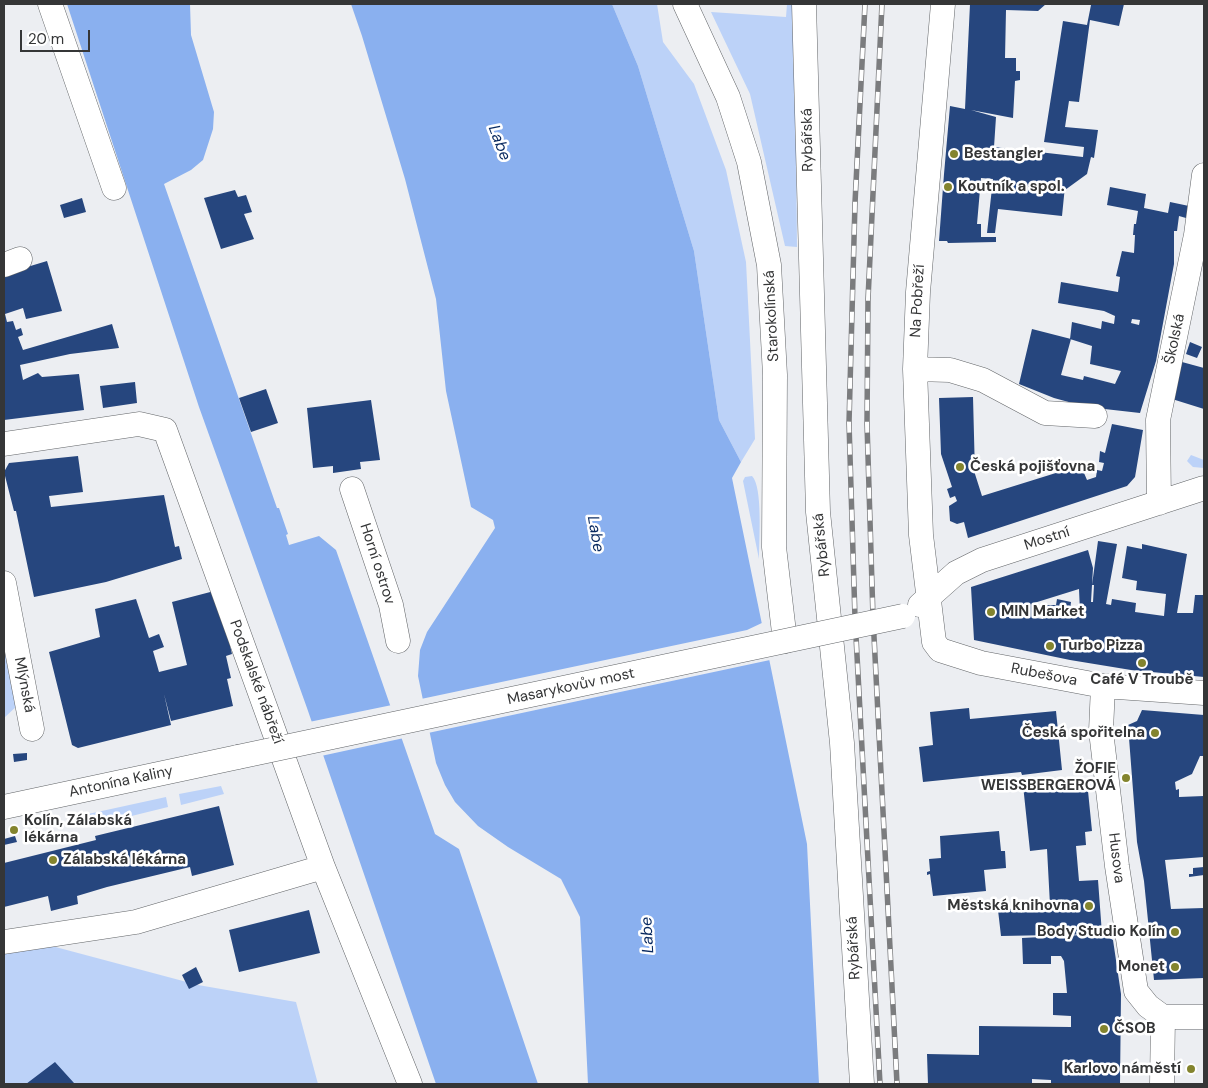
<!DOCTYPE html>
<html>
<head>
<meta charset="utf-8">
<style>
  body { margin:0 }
  #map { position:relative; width:1208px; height:1088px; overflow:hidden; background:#eceef2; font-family:"DM Sans",sans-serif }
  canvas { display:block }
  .frame { position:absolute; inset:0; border:5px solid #353637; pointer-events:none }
  .scale { position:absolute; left:20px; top:30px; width:70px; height:22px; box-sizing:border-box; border:2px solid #353637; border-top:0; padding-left:6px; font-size:15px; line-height:18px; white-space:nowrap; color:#353637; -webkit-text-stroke:4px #fff; paint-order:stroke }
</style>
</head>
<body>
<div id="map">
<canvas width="1208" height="1088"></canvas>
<div class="frame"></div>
<div class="scale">20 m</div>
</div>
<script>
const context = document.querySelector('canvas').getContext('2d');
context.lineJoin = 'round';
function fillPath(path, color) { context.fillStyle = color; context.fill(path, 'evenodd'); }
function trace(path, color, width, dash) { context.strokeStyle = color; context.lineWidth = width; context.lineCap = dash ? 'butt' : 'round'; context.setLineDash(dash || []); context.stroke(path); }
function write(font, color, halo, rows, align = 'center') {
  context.font = font + ' "DM Sans",sans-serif'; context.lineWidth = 5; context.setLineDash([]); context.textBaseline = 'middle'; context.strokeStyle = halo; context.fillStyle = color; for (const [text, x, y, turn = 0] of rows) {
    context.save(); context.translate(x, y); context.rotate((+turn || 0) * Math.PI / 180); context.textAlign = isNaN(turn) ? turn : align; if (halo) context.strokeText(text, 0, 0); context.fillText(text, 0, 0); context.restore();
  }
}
const green = new Path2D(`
  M612 4H657L663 42 694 84 726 170 746 262 755 439 741 462 719 420 694 251 638 66Z
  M787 4H793L795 38 797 247 785 246 750 94 711 12 786 17Z
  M1191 455 1204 460V468L1193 467 1187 461Z
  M752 476C763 487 759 541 759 559L743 481 745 477Z
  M4 647 19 704 4 718Z
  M221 786 224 794 181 805 179 794Z
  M166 797 168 807 91 826 88 814Z
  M48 945 198 985 296 1002 318 1084H4V951Z`);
const water = new Path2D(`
  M67 4H190L191 35 214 112 213 129 203 160 191 170 164 184 277 508H279L288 534 286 535 289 545 319 536 336 550 435 834 459 849 538 1084H436L307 708 199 407Z
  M351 4H612L638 66 694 251 719 420 741 462 732 478 807 844 819 1084H588L580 917 561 879 508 847 478 826 455 802 445 785 436 763 418 676 420 650 427 632 495 528 493 520 471 507 446 391 436 299 405 179 362 36Z`);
const pier = new Path2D(`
  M764 622 770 660 428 733 421 699 747 630Z
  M392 705 404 738 321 756 309 722Z`);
const building = new Path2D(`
  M970 4H1046L1038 11 1006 10 1005 58H1016V71H1020V80L1015 81 1013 118 971 110 996 117 994 147 1083 157 1084 147 1044 142 1063 21 1087 25 1091 5 1124 4 1119 26 1090 20 1079 102 1069 101 1065 127 1098 130 1094 158 1091 157 1087 174 1065 190V186L1062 216 998 209 995 233H987L993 179 981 178 977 224H981V237H996V242L948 243 947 241H939L944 174 950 106 965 109Z
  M1110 187 1146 194 1144 208 1168 213 1170 202 1189 206 1186 218 1179 216 1177 231H1174V264L1156 361 1140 413 1087 407 1054 398 1019 384 1032 329 1071 339 1061 375 1083 380 1084 376 1115 384 1121 371 1090 364 1092 346 1070 339 1072 322 1101 329 1102 321 1114 324 1115 316 1104 311 1058 303 1061 282 1118 292 1120 277 1116 276 1122 251 1134 253 1135 235H1133L1134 224H1136L1138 211 1107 205ZM1132 319 1140 320 1139 325 1131 323Z
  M235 190 238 197 246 195 252 212 244 214 254 239 221 249 204 198Z
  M82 198 86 212 64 218 60 205Z
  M47 261 62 311 26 319 23 308 5 314 7 322 13 321 16 330 21 328 23 335 18 337 23 350 112 324 119 348 70 354 20 365 23 380 38 373 42 377 79 374 84 410 4 420V274Z
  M1190 342 1202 347 1197 358 1186 354Z
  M1182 362 1204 368V409L1172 399Z
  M135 382 137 403 103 408 100 386Z
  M266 389 278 423 251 432 239 398Z
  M973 397 975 474 982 496 1088 463 1090 471 1084 473 1087 480 1096 477 1097 470 1102 471 1104 463 1099 462 1100 451 1105 453 1112 424 1143 430 1135 477 1127 486 968 538 964 522 957 524 950 521 949 506 957 501 955 496 950 498 947 489 952 487 941 454 939 398Z
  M371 400 380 460 360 462 361 469 333 473V466L313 468 307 408Z
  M78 456 83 492 49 496 51 507 164 495 175 547 179 546 182 559 106 582 34 597 16 511H14L4 472 9 463Z
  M1098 541 1117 544 1106 604 1111 605 1112 599 1136 603 1135 612 1164 616 1166 594 1136 590 1137 581 1122 578 1127 546 1142 549V544L1187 554 1177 613H1193L1195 595H1204V677L1131 670 1070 660 974 640 971 587 1088 550 1093 568 1092 585ZM1092 585H1094L1093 602H1091ZM1079 589 1080 612 1070 610 1071 602 1057 599 1056 605H1045L1043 619 1036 618 1034 603Z
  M218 590 232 654 226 656 231 678 227 679 233 706 171 721 164 694 171 725 78 748 72 745 49 652 100 637 95 609 136 599 149 638 159 634 164 647 153 651 159 672 187 665 172 602Z
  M969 708 970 719 1056 711 1062 770 1022 775 1021 772 923 782 919 747 933 745 930 712Z
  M1142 710 1204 715V756H1200L1192 774 1175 782 1176 790 1179 789V797L1204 796V857L1165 860 1171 909 1204 908V978L1154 980 1144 881 1137 842 1128 725 1137 721Z
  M27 753V760L14 762 13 754Z
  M1079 778 1080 792 1088 791 1092 831 1085 832 1086 845 1076 846 1079 881 1098 880 1102 934 1001 936 998 910 1050 905 1047 849 1030 851 1023 785Z
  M219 806 234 865 192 876 190 867 107 887 77 896 78 904 51 911 48 896 4 907V863L96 840 95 836Z
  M999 831 1001 851H1005L1006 868 984 870 986 891 933 896 930 874 927 875V872L930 871 929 859 941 858 940 836Z
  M15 836 17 842 4 845V839Z
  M1204 867V875L1189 877V874H1193V868Z
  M309 910 320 953 239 972 229 930Z
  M1102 934 1113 940 1121 994 1120 1084H1051V1080L1032 1079V1084H928L927 1054 979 1055V1026L1071 1027V1016L1053 1015V993H1067L1064 961 1061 956H1051V964H1023L1022 938Z
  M196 967 203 982 189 989 182 975Z
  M55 1062 74 1083 73 1084H26Z`);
const minor = new Path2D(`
  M50 4 114 188
  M685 4 728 97 749 162 769 265 775 375 774 547 785 641
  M804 4 818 512 842 743 862 1084
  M943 4 918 292 915 369 921 535 934 642 940 650 981 663 1103 686 1204 693
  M4 265 20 259
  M915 369 950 370 983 380 1045 413 1095 416
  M4 444 139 424 165 430 323 867 410 1084
  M352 489 391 605 398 641
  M1159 503 1158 420 1196 235 1204 175
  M4 583 32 729
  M920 605 956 573 982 560 1204 488
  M1103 686 1101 731 1117 866 1136 991 1148 1006 1163 1017
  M4 807 238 757
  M4 942 136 922 323 867
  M1163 1017H1204
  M1162 1084 1163 1017`);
const rail = new Path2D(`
  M865 4 855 203 849 423 855 618 880 1084
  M882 4 868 299 867 424 873 617 897 1084`);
const minorBridge = new Path2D(`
  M238 757 903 616`);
const markers = [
  [954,154,5,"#83842e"],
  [948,187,5,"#83842e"],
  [960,467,5,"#83842e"],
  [991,612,5,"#83842e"],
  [1050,646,5,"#83842e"],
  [1142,663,5,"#83842e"],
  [1155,733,5,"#83842e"],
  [1126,778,5,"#83842e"],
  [14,830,5,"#83842e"],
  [53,860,5,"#83842e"],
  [1089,906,5,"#83842e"],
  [1175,932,5,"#83842e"],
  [1175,967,5,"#83842e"],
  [1104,1029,5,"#83842e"],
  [1191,1069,5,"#83842e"]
];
const streetNames = [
  ["Rybářská",808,140,-91],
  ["Na Pobřeží",918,301,-87],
  ["Starokolínská",772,316,-93],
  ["Školská",1175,339,-78],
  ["Mostní",1047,539,-18],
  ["Rybářská",822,545,-96],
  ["Horní ostrov",377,564,72],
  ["Rubešova",1044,675,11],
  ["Podskalské nábřeží",256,682,70],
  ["Mlýnská",24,685,79],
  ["Masarykovův most",571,687,-12],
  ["Antonína Kaliny",121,782,-12],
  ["Husova",1116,858,83],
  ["Rybářská",854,948,-93]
];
const poiNames = [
  ["Bestangler",964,154],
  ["Koutník a spol.",958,187],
  ["Česká pojišťovna",970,467],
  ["MIN Market",1001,612],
  ["Turbo Pizza",1060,646],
  ["Café V Troubě",1142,680,"center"],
  ["Česká spořitelna",1145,733,"right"],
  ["ŽOFIE",1116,769,"right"],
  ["WEISSBERGEROVÁ",1116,786,"right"],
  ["Kolín, Zálabská",24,821],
  ["lékárna",24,838],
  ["Zálabská lékárna",63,860],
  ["Městská knihovna",1079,906,"right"],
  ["Body Studio Kolín",1165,932,"right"],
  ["Monet",1165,967,"right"],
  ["ČSOB",1114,1029],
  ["Karlovo náměstí",1181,1069,"right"]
];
const waterNames = [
  ["Labe",499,143,69],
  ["Labe",595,534,80],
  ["Labe",648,935,-93]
];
fillPath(green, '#bcd2f8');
fillPath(water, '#8ab0ef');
fillPath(pier, '#eceef2');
fillPath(building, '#26467e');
trace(minor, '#626568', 25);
trace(minor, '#fff', 24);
trace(rail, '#7b7c7e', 5.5);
trace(rail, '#fff', 4, [11]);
trace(minorBridge, '#626568', 25, []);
trace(minorBridge, '#fff', 24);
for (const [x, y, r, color] of markers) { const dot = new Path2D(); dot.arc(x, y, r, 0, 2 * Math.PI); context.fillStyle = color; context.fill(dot); trace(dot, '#fff', 2); }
write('15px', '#353637', '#fff', streetNames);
write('bold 15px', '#353637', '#fff', poiNames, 'left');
write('italic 16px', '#07285f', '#fff', waterNames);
</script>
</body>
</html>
